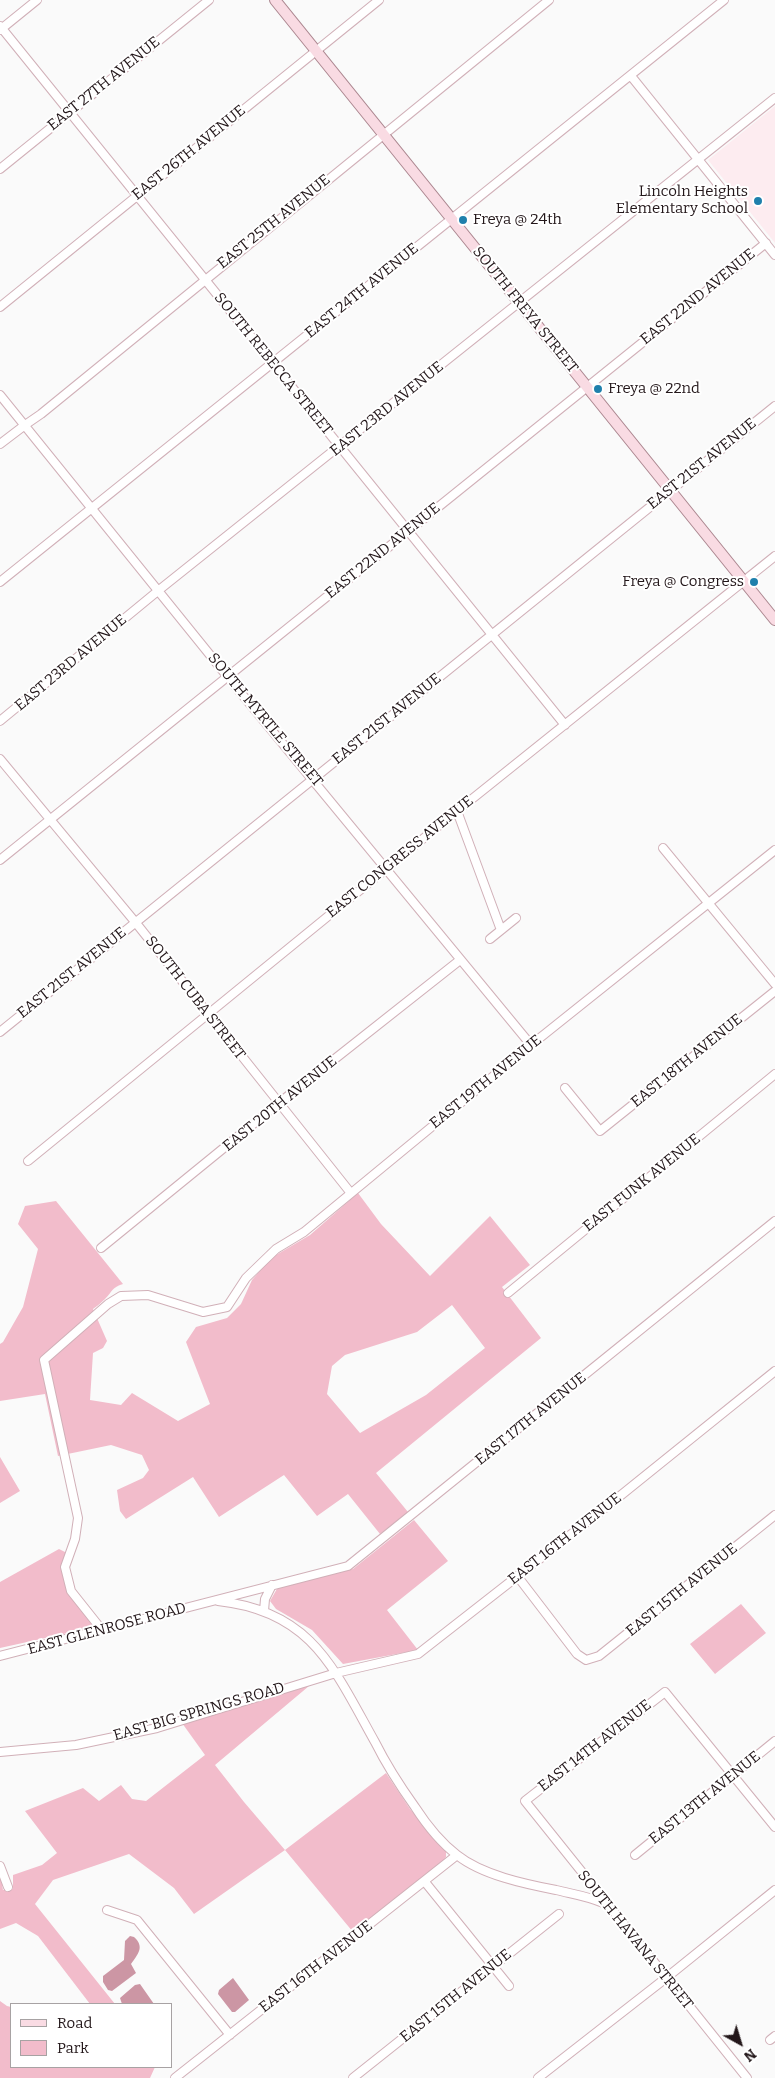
<!DOCTYPE html>
<html>
<head>
<meta charset="utf-8">
<style>
  body { margin:0 }
  #map { position:relative; width:775px; height:2078px; overflow:hidden; background:#fafafa; font-family:Bitter,serif }
  canvas { display:block }
  .legend { position:absolute; left:10px; top:2003px; width:162px; height:65px; box-sizing:border-box; background:#fff; border:1px solid #a7a2a3; margin:0; padding:6px 9px; list-style:none; font-size:15px; color:#23171a }
  .legend li { display:flex; align-items:center; gap:10px; height:25px }
  .legend b { width:25px; border:1px solid #a7a2a3 }
  .north { position:absolute; left:715px; top:2018px; width:50px; height:50px; -webkit-text-stroke:4px #fff; paint-order:stroke; rotate:141deg; font-size:14px; font-weight:700; line-height:20px; text-align:center; color:#23171a }
  .north::after { content:''; display:block; margin:auto; width:18px; height:22px; background:#23171a; clip-path:polygon(50% 0,100% 100%,50% 72%,0 100%) }
</style>
</head>
<body>
<div id="map">
<canvas width="775" height="2078"></canvas>
<ul class="legend">
<li><b style="height:6px;background:#f9dbe3"></b>Road</li>
<li><b style="height:14px;background:#f2bccb"></b>Park</li>
</ul>
<div class="north">N</div>
</div>
<script>
const context = document.querySelector('canvas').getContext('2d');
context.lineJoin = 'round';
function fillPath(path, color) { context.fillStyle = color; context.fill(path, 'evenodd'); }
function trace(path, color, width, dash) { context.strokeStyle = color; context.lineWidth = width; context.lineCap = dash ? 'butt' : 'round'; context.setLineDash(dash || []); context.stroke(path); }
function write(font, color, halo, rows, align = 'center') {
  context.font = font + ' Bitter,serif'; context.lineWidth = 4; context.setLineDash([]); context.textBaseline = 'middle'; context.strokeStyle = halo; context.fillStyle = color; for (const [text, x, y, turn = 0] of rows) {
    context.save(); context.translate(x, y); context.rotate((+turn || 0) * Math.PI / 180); context.textAlign = isNaN(turn) ? turn : align; if (halo) context.strokeText(text, 0, 0); context.fillText(text, 0, 0); context.restore();
  }
}
const built = new Path2D(`
  M775 106V243L708 160Z`);
const green = new Path2D(`
  M358 1193 381 1224 430 1276 490 1216 530 1265 502 1287 541 1338 376 1473 408 1512 380 1534 348 1494 317 1516 284 1475 219 1517 193 1477 126 1519 120 1511 117 1490 143 1478 149 1470 142 1455 111 1445 58 1456 45 1394 0 1401V1344L3 1342 23 1307 38 1249 18 1224 25 1206 56 1201 123 1284C112 1287 112 1292 105 1299 101 1303 97 1306 93 1309L107 1341 103 1348 93 1353 90 1400 121 1405 132 1393 178 1421 210 1404 186 1342 196 1327 227 1318 241 1304 252 1280 271 1258 310 1235ZM452 1305 485 1348 426 1395 360 1433 327 1394 332 1366 345 1355 417 1332Z
  M0 1457 20 1491 0 1503Z
  M414 1520 448 1561 387 1610 418 1650 343 1664 312 1630 276 1609 270 1601 278 1587 353 1569Z
  M59 1549 67 1553C55 1586 75 1601 95 1627L0 1648V1582Z
  M741 1604 766 1633 715 1674 690 1644Z
  M309 1686 215 1765 244 1802 285 1850 386 1773 410 1809 446 1850V1857L442 1862 353 1932 285 1850 194 1914 174 1888 129 1854 53 1880 35 1904 115 2004H90L38 1936 16 1923 0 1929V1873L3 1890 13 1889V1875L42 1865 57 1853 25 1811 83 1788 99 1801 121 1785 132 1799 146 1801 205 1755 182 1723Z
  M0 2001 7 2006 11 2007V2067H155L150 2078H0Z`);
const water = new Path2D(`
  M130 1936 134 1937C145 1947 138 1954 131 1964L136 1973 112 1991 108 1990 103 1982V1976L124 1960 125 1941Z
  M233 1978 249 2000 235 2012H232L218 1994 219 1990Z
  M140 1984 154 2004H122L120 1998 135 1985Z`);
const minor = new Path2D(`
  M0 26 565 725
  M0 30 37 0
  M631 76 775 255
  M0 169 209 0
  M0 307 379 0
  M0 395 227 676 531 1045
  M0 444 25 425 41 414 549 0
  M0 582 724 0
  M0 721 159 590 775 98
  M0 759 136 923 350 1192
  M457 811 501 930
  M663 848 775 984
  M0 860 766 243
  M490 939 516 918
  M0 1032 775 406
  M565 1088 600 1131 775 991
  M28 1161 457 811 775 556
  M101 1248 279 1103 460 960
  M508 1293 775 1074
  M518 1577 577 1654 586 1660 599 1656 775 1515
  M218 1601C312 1611 334 1669 375 1742 386 1764 400 1786 415 1807 426 1824 440 1842 457 1855 482 1875 525 1884 556 1890 572 1894 588 1896 603 1903
  M264 1611 265 1599 272 1585
  M102 1630 71 1591 65 1567 75 1539 78 1518 44 1360 108 1304 121 1296 148 1295 203 1312 227 1307 246 1278 276 1249 304 1232 531 1045 775 850
  M0 1656 348 1566 775 1221
  M0 1752 76 1745 157 1728 336 1673 418 1654 615 1500 775 1371
  M635 1855 775 1741
  M0 1866 8 1887
  M425 1882 509 1986
  M107 1910 137 1920 230 2035
  M770 2040 775 2036
  M175 2078 457 1855
  M353 2078 559 1914
  M538 2078 666 1978 775 1890
  M747 2078 525 1801 665 1692 775 1827`);
const major = new Path2D(`
  M275 0 775 620`);
const markers = [
  [758,201,5,"#1f80ac"],
  [463,220,5,"#1f80ac"],
  [598,389,5,"#1f80ac"],
  [754,582,5,"#1f80ac"]
];
const streetNames = [
  ["EAST 27TH AVENUE",104,84,-39],
  ["EAST 26TH AVENUE",189,153,-39],
  ["EAST 25TH AVENUE",274,222,-39],
  ["EAST 24TH AVENUE",362,291,-39],
  ["EAST 22ND AVENUE",698,297,-39],
  ["SOUTH FREYA STREET",525,310,51],
  ["SOUTH REBECCA STREET",273,364,51],
  ["EAST 23RD AVENUE",387,409,-39],
  ["EAST 21ST AVENUE",702,464,-39],
  ["EAST 22ND AVENUE",383,551,-39],
  ["EAST 23RD AVENUE",71,663,-40],
  ["EAST 21ST AVENUE",387,719,-39],
  ["SOUTH MYRTLE STREET",265,720,50],
  ["EAST CONGRESS AVENUE",400,857,-39],
  ["EAST 21ST AVENUE",72,973,-39],
  ["SOUTH CUBA STREET",195,998,52],
  ["EAST 18TH AVENUE",687,1061,-39],
  ["EAST 19TH AVENUE",486,1082,-39],
  ["EAST 20TH AVENUE",280,1104,-39],
  ["EAST FUNK AVENUE",642,1183,-39],
  ["EAST 17TH AVENUE",531,1419,-39],
  ["EAST 16TH AVENUE",565,1539,-38],
  ["EAST 15TH AVENUE",682,1590,-39],
  ["EAST GLENROSE ROAD",107,1629,-15],
  ["EAST BIG SPRINGS ROAD",199,1712,-16],
  ["EAST 14TH AVENUE",595,1746,-38],
  ["EAST 13TH AVENUE",705,1798,-39],
  ["SOUTH HAVANA STREET",635,1940,51],
  ["EAST 16TH AVENUE",316,1967,-38],
  ["EAST 15TH AVENUE",456,1996,-39]
];
const poiNames = [
  ["Lincoln Heights",748,192],
  ["Elementary School",748,209],
  ["Freya @ 24th",473,220,"left"],
  ["Freya @ 22nd",608,389,"left"],
  ["Freya @ Congress",744,582]
];
fillPath(built, '#fdecf0');
fillPath(green, '#f2bccb');
fillPath(water, '#cc96a4');
trace(minor, '#d1b0b8', 10);
trace(major, '#ac8790', 12);
trace(minor, '#fff', 8);
trace(major, '#f9dbe3', 10);
for (const [x, y, r, color] of markers) { const dot = new Path2D(); dot.arc(x, y, r, 0, 2 * Math.PI); context.fillStyle = color; context.fill(dot); trace(dot, '#fff', 2); }
write('15px', '#23171a', '#fff', streetNames);
write('15px', '#23171a', '#fff', poiNames, 'right');
</script>
</body>
</html>
